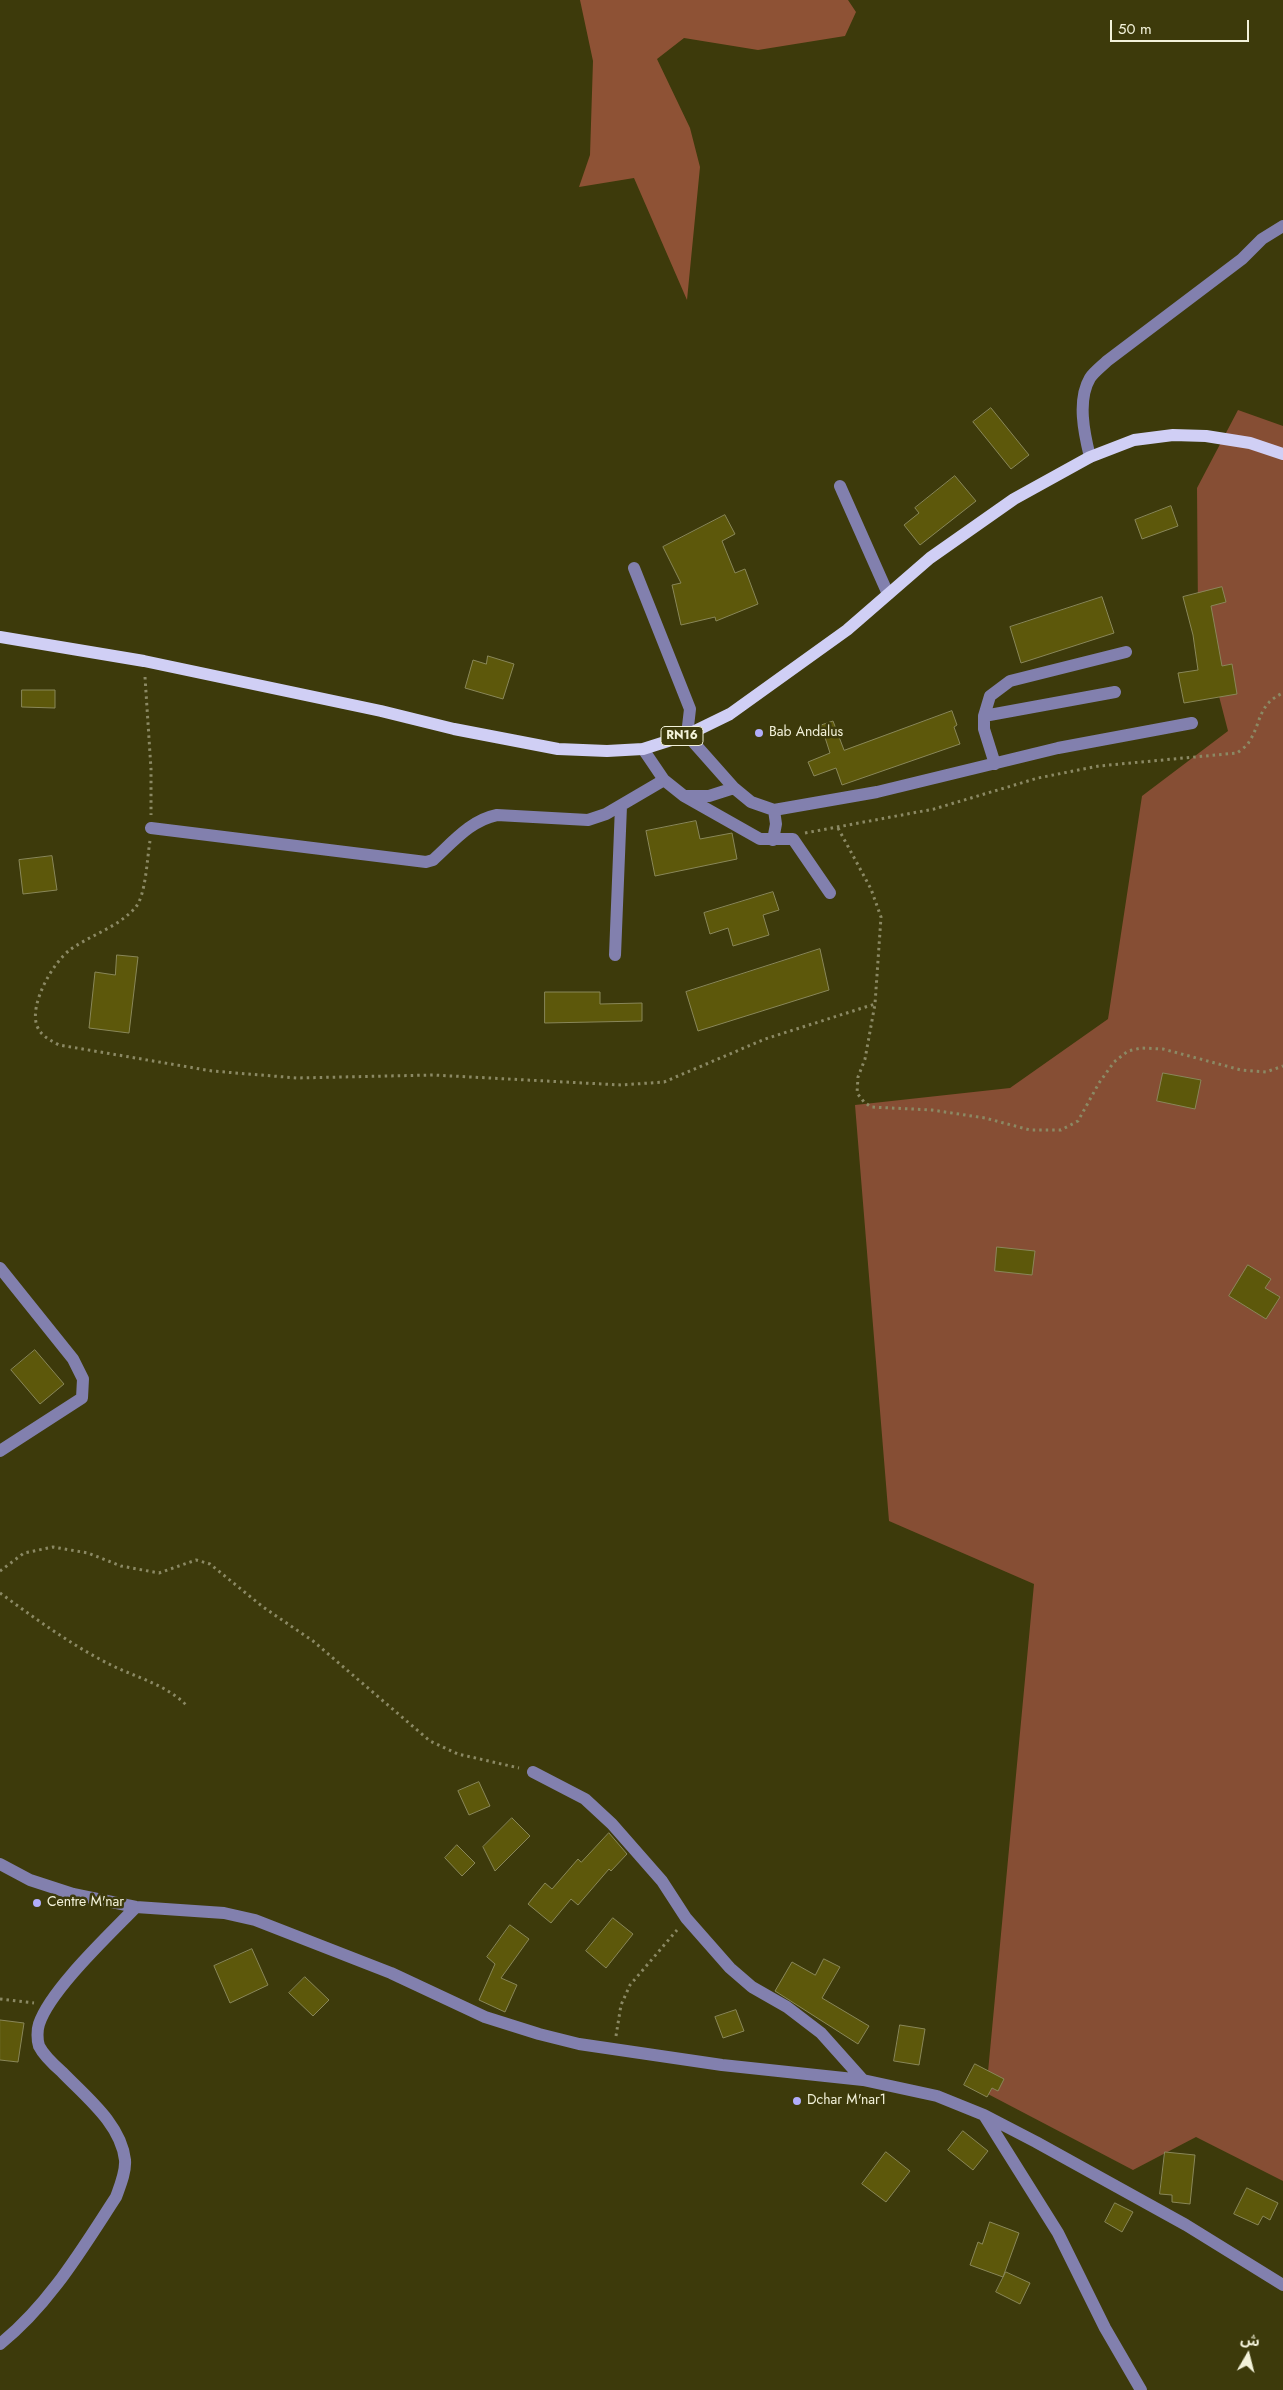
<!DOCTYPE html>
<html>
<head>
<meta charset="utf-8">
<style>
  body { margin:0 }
  #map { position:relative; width:1283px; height:2390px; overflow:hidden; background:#3d3a0b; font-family:Jost,"Noto Sans Arabic",sans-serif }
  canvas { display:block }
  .north { position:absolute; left:1223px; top:2330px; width:50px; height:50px; -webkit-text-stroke:4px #3d3a0b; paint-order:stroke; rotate:8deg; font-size:14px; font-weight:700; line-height:20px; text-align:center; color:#f3f2da }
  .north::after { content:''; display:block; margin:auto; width:18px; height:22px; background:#f3f2da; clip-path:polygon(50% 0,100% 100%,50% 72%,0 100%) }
  .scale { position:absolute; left:1110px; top:20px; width:139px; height:22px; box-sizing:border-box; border:2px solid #f3f2da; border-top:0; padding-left:6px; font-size:15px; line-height:18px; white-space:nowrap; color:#f3f2da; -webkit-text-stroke:4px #3d3a0b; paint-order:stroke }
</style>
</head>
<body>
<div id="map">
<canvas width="1283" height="2390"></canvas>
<div class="north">ش</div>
<div class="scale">50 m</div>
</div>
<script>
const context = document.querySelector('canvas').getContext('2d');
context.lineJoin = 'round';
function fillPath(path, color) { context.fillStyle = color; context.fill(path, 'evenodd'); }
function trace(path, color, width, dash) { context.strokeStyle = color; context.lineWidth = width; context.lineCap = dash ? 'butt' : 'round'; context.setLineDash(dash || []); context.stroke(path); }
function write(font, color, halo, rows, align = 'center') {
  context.font = font + ' Jost,sans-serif'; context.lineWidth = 5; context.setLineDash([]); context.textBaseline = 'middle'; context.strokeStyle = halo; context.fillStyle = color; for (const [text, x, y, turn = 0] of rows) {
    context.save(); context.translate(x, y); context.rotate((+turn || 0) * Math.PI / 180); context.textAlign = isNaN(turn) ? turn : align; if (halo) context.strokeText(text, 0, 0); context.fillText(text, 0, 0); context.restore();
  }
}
const green = new Path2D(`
  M1238 410 1283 426V2181L1196 2137 1133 2170 986 2093 1034 1584 889 1521 855 1105 1010 1088 1108 1019 1142 796 1228 731 1198 615 1197 488Z`);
const forest = new Path2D(`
  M580 0H848L856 12 845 36 758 50 684 38 657 59 690 128 700 167 687 300 634 178 579 187 590 155 593 61Z`);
const building = new Path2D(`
  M991 408 1029 455 1011 469 973 422Z
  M955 476 976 501 920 545 904 525 919 513 915 508Z
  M1171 506 1178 526 1142 539 1135 520Z
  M725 515 735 534 722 541 735 573 745 569 758 604 716 621 715 617 681 625 672 585 681 583 663 547Z
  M1222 587 1226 602 1211 606 1222 666 1232 664 1237 694 1184 703 1178 673 1198 670 1193 635 1183 597Z
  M1102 597 1114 633 1021 663 1010 627Z
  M488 656 514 664 503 699 465 688 473 660 486 664Z
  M22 690H55V708L22 707Z
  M952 711 957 725 954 727 960 744 842 785 836 768 814 776 808 762 830 753 821 725 833 721 844 750Z
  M696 821 700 839 732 833 737 859 655 876 646 831Z
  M52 856 57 890 23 894 19 860Z
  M773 892 779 910 763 915 769 935 733 946 728 928 710 934 704 913Z
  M820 949 829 990 698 1031 686 992Z
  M117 955 138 957 129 1033 89 1028 95 972 115 975Z
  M545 992H600V1004L642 1003V1021L545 1023Z
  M1163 1073 1201 1080 1195 1109 1157 1101Z
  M997 1247 1035 1251 1032 1275 995 1271Z
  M1248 1265 1271 1279 1265 1288 1280 1297 1266 1319 1229 1296Z
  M35 1350 64 1384 40 1404 11 1370Z
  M479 1782 490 1806 469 1815 458 1791Z
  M512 1818 530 1836 495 1871 483 1847Z
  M609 1833 627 1854 611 1871 609 1869 578 1905 571 1899 551 1923 528 1904 545 1883 552 1889 578 1859 581 1862Z
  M457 1845 475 1863 462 1876 445 1858Z
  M613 1918 633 1934 606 1968 586 1951Z
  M510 1925 529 1939 501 1978 517 1985 505 2012 479 2000 495 1964 487 1957Z
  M252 1949 268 1985 230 2003 214 1966Z
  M824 1959 840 1967 822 1998 869 2026 858 2044 775 1991 792 1962 815 1975Z
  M305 1977 329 2000 313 2016 289 1993Z
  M736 2010 744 2031 723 2038 715 2017Z
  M0 2020 24 2023 18 2062 0 2060Z
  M900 2025 925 2029 919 2065 894 2061Z
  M975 2064 1004 2079 998 2091 992 2088 987 2097 964 2085Z
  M963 2131 988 2151 973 2170 948 2150Z
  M886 2152 910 2171 886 2202 862 2184Z
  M1165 2152 1195 2155 1190 2204 1172 2202V2195L1160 2194Z
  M1247 2188 1278 2203 1270 2220 1263 2216 1258 2225 1234 2214Z
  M1115 2203 1133 2212 1122 2232 1105 2222Z
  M990 2222 1019 2233 1003 2277 970 2265 978 2242 982 2244Z
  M1006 2272 1030 2283 1020 2304 996 2292Z`);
const path = new Path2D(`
  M145 677 151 769V815
  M838 828 871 889 881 917 875 1004 865 1059 858 1077 857 1093 864 1102 871 1107 932 1110 985 1118 1030 1130H1061L1078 1121 1099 1083 1114 1062 1128 1051 1141 1048 1163 1049 1241 1070 1266 1072 1283 1066
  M805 833 934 809 1038 778 1099 766 1237 753C1241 750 1247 746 1249 742 1262 722 1257 705 1283 693
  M150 841C147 858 146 896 135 908 118 927 91 935 71 949 53 962 29 1004 37 1026 41 1036 50 1040 59 1045L212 1071 297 1078 433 1075 621 1085 664 1082 765 1039 875 1004
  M0 1571 24 1553 53 1547 88 1553 121 1566 159 1573 196 1560 210 1564 263 1607 313 1641 430 1741 458 1754 519 1768
  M0 1593C36 1619 71 1645 111 1665 137 1678 168 1685 188 1707
  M0 1999 34 2003
  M616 2036 621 2005 630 1985 677 1930`);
const minor = new Path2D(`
  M1090 457C1084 433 1077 400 1090 378 1094 372 1102 366 1107 361L1242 259 1262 239 1283 226
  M840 486 888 594
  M634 568 690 709 687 735 734 788 751 802 774 810 877 792 1058 748 1192 723
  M984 716 1115 692
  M643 749 664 780 684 796 760 839H793L830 893
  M995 764 984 729V716L990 696 1010 681 1126 652
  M687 796H709L734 788
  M151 828 426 862 433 860C453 842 471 820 497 815L588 820 606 814 664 780
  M773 840 776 824 774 810
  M615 955 621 806
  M0 1268 73 1359 83 1379 82 1398 0 1451
  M533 1772 585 1799 612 1824 662 1881 686 1918 730 1968 752 1987 787 2007 821 2033 863 2080
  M0 1864 30 1880 73 1894 136 1907 224 1913 255 1920 391 1973 485 2017 539 2034 579 2044 722 2065 863 2080 937 2096 984 2115 1036 2142 1186 2225 1283 2285
  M984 2115 1058 2233 1105 2328 1141 2390
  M0 2344C49 2305 82 2249 116 2197 120 2186 126 2172 125 2160 121 2124 86 2097 62 2072 54 2065 44 2056 39 2046 37 2040 37 2030 39 2024 50 1990 110 1934 136 1907`);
const major = new Path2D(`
  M0 637 144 661 381 711 454 729 558 749 607 751 643 749 687 735 730 714 847 630 930 558 1014 499 1090 457 1134 440 1173 435 1206 436 1250 443 1283 454`);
const markers = [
  [759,733,5,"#b1adfa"],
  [37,1903,5,"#b1adfa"],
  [797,2101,5,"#b1adfa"]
];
const shields = [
  [682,736,42]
];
const shieldNames = [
  ["RN16",682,736]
];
const poiNames = [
  ["Bab Andalus",769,733],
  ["Centre M'nar",47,1903],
  ["Dchar M'nar1",807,2101]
];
fillPath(green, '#864e34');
fillPath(forest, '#8e5235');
fillPath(building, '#5d580b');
trace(building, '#898759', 1);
trace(path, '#8b8964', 3, [2.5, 4]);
trace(minor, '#8280ae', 12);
trace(major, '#d0cff5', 12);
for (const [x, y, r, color] of markers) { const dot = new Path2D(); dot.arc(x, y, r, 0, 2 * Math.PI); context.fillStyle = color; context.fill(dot); trace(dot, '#3d3a0b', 2); }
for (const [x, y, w] of shields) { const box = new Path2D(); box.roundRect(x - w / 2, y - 9.5, w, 19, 4); context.fillStyle = '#3d3a0b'; context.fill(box); trace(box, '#f3f2da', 1); }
write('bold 12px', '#f3f2da', null, shieldNames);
write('14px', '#f3f2da', '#3d3a0b', poiNames, 'left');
</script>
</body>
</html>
